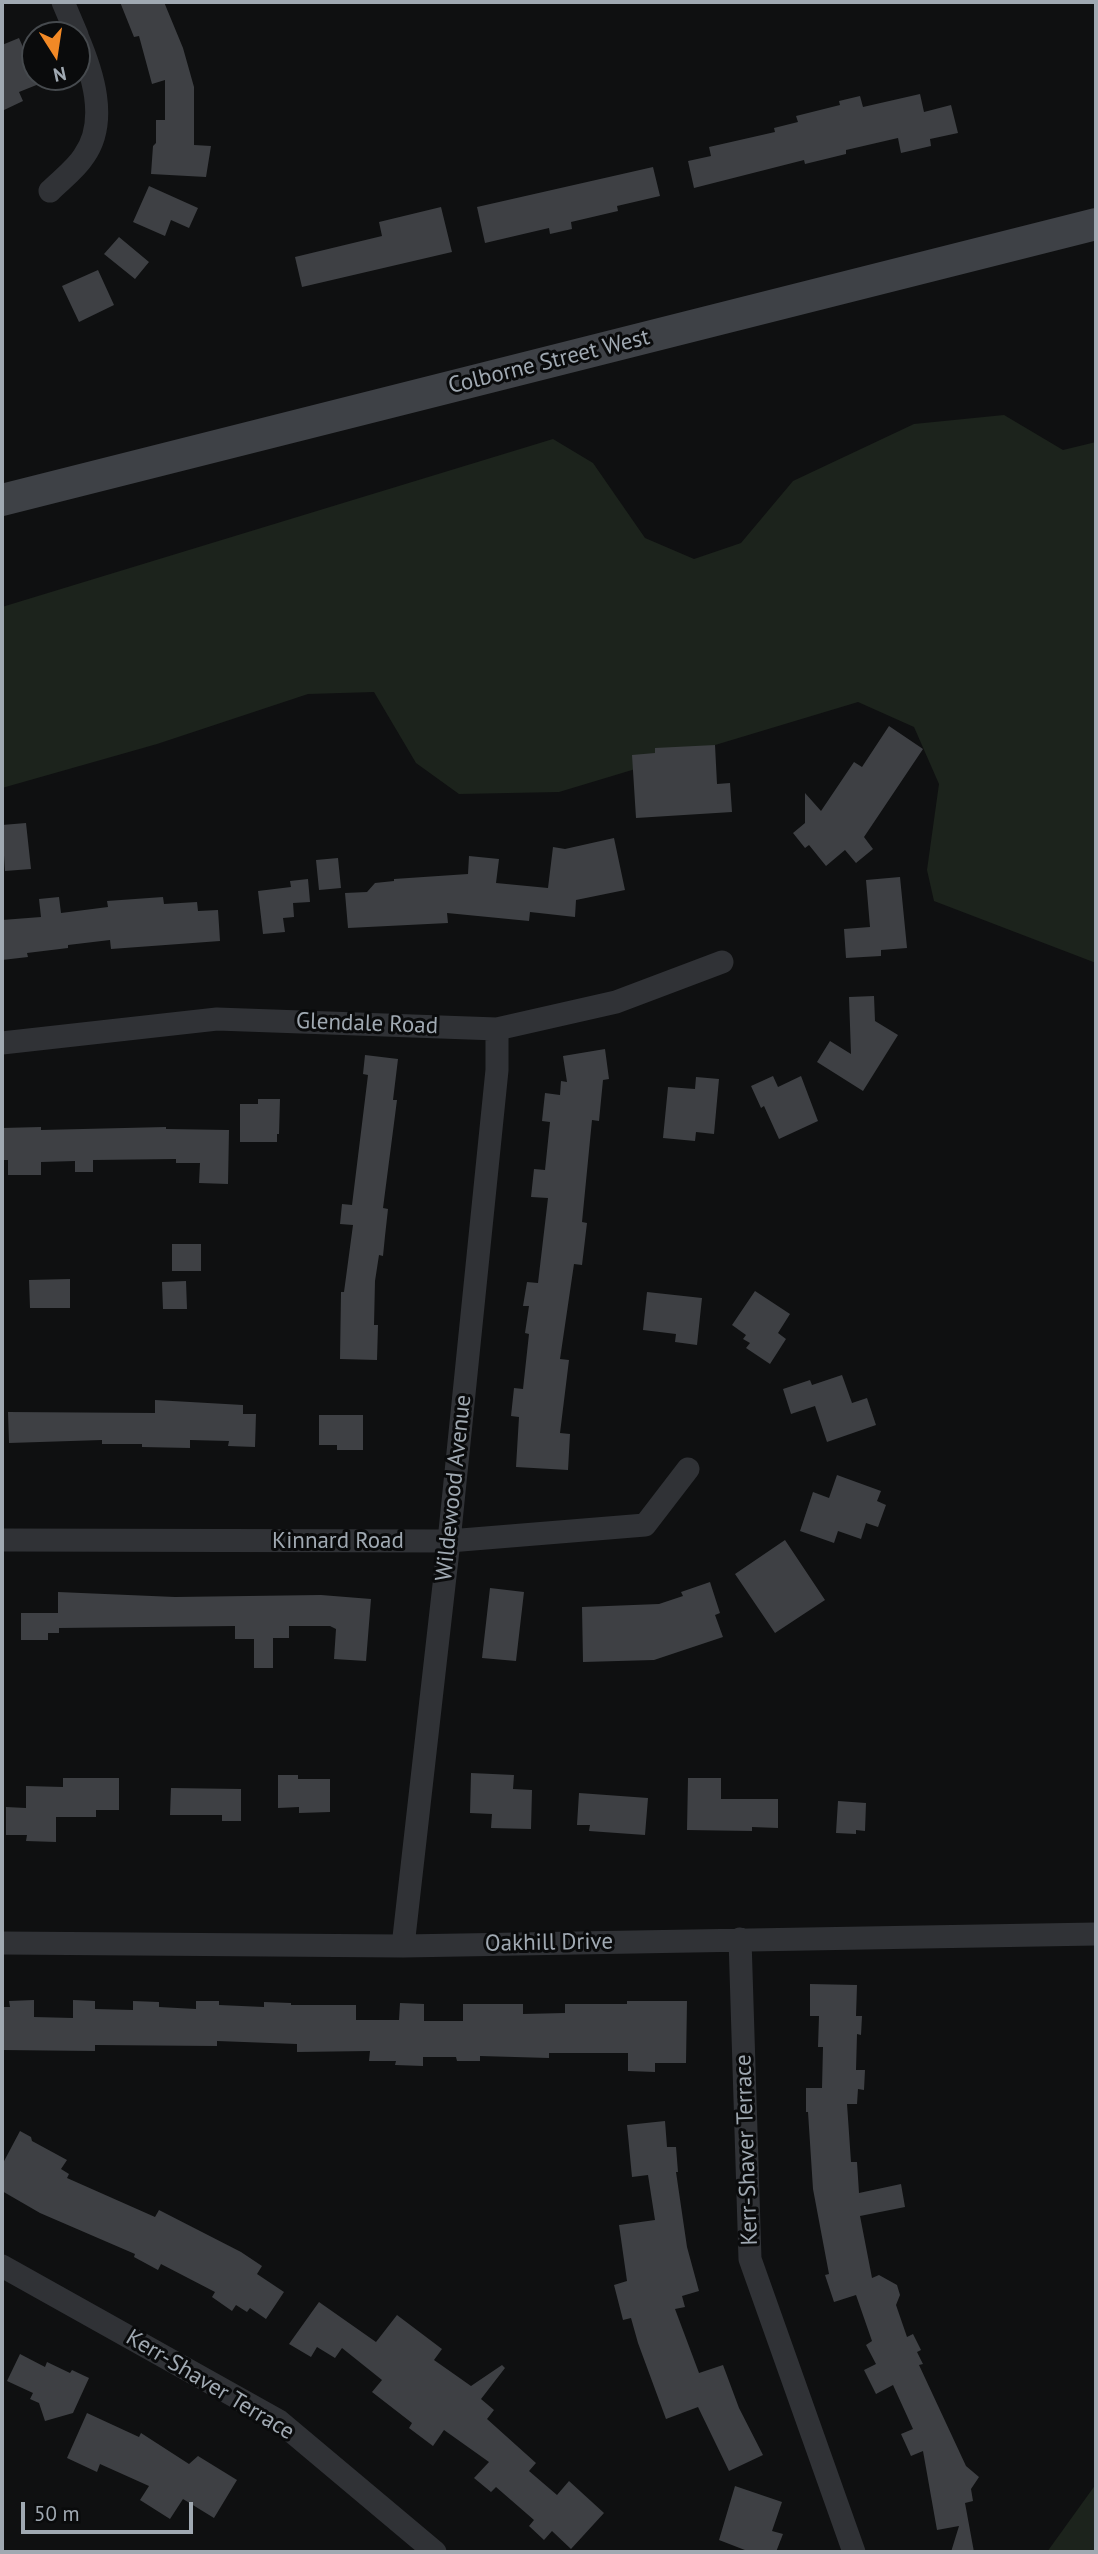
<!DOCTYPE html>
<html>
<head>
<meta charset="utf-8">
<style>
  body { margin:0 }
  #map { position:relative; width:1098px; height:2554px; overflow:hidden; background:#0f1011; font-family:"PT Sans",sans-serif }
  canvas { display:block }
  .frame { position:absolute; inset:0; border:4px solid #a0a9b2; pointer-events:none }
  .north { position:absolute; left:21px; top:21px; width:70px; height:70px; box-sizing:border-box; background:#0a0b0c; border:2px solid #464a4e; border-radius:50%; rotate:168deg; font-size:19px; font-weight:700; line-height:28px; text-align:center; color:#a0a9b2 }
  .north::after { content:''; display:block; margin:auto; width:24px; height:32px; background:#f28926; clip-path:polygon(50% 0,100% 100%,50% 72%,0 100%) }
  .scale { position:absolute; left:21px; top:2502px; width:172px; height:32px; box-sizing:border-box; border:4px solid #a0a9b2; border-top:0; padding-left:9px; font-size:21px; line-height:24px; white-space:nowrap; color:#a0a9b2; -webkit-text-stroke:5px #0a0b0c; paint-order:stroke }
</style>
</head>
<body>
<div id="map">
<canvas width="1098" height="2554"></canvas>
<div class="frame"></div>
<div class="north">N</div>
<div class="scale">50 m</div>
</div>
<script>
const context = document.querySelector('canvas').getContext('2d');
context.lineJoin = 'round';
function fillPath(path, color) { context.fillStyle = color; context.fill(path, 'evenodd'); }
function trace(path, color, width, dash) { context.strokeStyle = color; context.lineWidth = width; context.lineCap = dash ? 'butt' : 'round'; context.setLineDash(dash || []); context.stroke(path); }
function write(font, color, halo, rows, align = 'center') {
  context.font = font + ' "PT Sans",sans-serif'; context.lineWidth = 6; context.setLineDash([]); context.textBaseline = 'middle'; context.strokeStyle = halo; context.fillStyle = color; for (const [text, x, y, turn = 0] of rows) {
    context.save(); context.translate(x, y); context.rotate((+turn || 0) * Math.PI / 180); context.textAlign = isNaN(turn) ? turn : align; if (halo) context.strokeText(text, 0, 0); context.fillText(text, 0, 0); context.restore();
  }
}
const green = new Path2D(`
  M1004 415 1063 450 1096 442V963L934 901 927 870 939 784 914 727 858 702 559 792 459 794 416 763 374 692 308 694 157 744 2 788V607L553 439 593 463 645 538 694 559 741 543 793 481 914 424Z
  M1096 2484V2552H1047Z`);
const building = new Path2D(`
  M120 2H164L183 48 194 87V145L211 146 206 177 151 174 153 146 156 143V120H165V80L152 84 139 36 134 37Z
  M19 38 39 84 19 92 23 101 2 111V45Z
  M920 94 924 112 951 105 958 133 930 139 931 146 901 153 898 138 846 150V154L805 164 804 160 694 188 688 161 711 156 709 147 775 132 774 128 798 122 796 116 840 105 839 101 860 96 863 107Z
  M653 167 660 196 617 206 618 211 571 222 572 229 550 234 549 228 485 243 477 207Z
  M149 186 198 208 189 228 171 220 165 236 133 222Z
  M441 207 452 252 302 287 295 257 382 236 379 222Z
  M119 237 149 262 135 279 104 254Z
  M98 270 114 305 79 322 62 286Z
  M889 726 923 749 864 837 873 849 856 863 845 850 826 866 809 845 805 848 793 833 805 823V793L821 811 854 762 862 767Z
  M715 745 717 784 730 783 732 812 636 818 632 755 655 753V748Z
  M26 823 31 869 5 871 2 825Z
  M614 838 625 890 576 900 575 917 530 912 529 921 447 913 448 923 348 928 345 893 367 892 375 883 394 881V879L468 874 469 856 499 859 496 883 548 888 553 847 565 849Z
  M338 858 341 888 319 890 316 860Z
  M900 877 907 948 881 950V956L846 958 844 929 870 927 866 880Z
  M308 879 310 902 293 903 294 917 283 918 285 932 263 934 258 891 291 887 290 881Z
  M59 897 61 913 108 907 107 901 163 897 164 904 197 902 198 911 218 910 220 941 111 949 110 940 68 945V948L27 953 28 957 2 960V920L41 917 39 899Z
  M874 996 875 1021 898 1035 863 1091 817 1062 830 1041 851 1054 849 997Z
  M605 1049 609 1079 603 1080 599 1121 592 1120 582 1222 587 1223 582 1265 574 1264 560 1359 569 1360 560 1433 570 1434 568 1470 516 1467 519 1417 511 1416 514 1388 523 1389 529 1334 525 1333 529 1306H523L527 1282 538 1283 548 1198 531 1197 534 1169 545 1170 550 1122 542 1121 545 1093 560 1095 561 1081 567 1082 563 1056Z
  M365 1055 398 1059 393 1100H397L383 1208 388 1209 385 1236 383 1256 379 1255 375 1281 374 1325H378L377 1360 340 1359 341 1292H344L353 1225 340 1224 342 1204 352 1205 368 1075 363 1074Z
  M773 1076 778 1087 801 1076 818 1121 779 1139 764 1106 761 1108 751 1086Z
  M696 1077 719 1079 714 1134 696 1132 695 1141 663 1138 668 1087 695 1089Z
  M258 1099H280L279 1134H277V1142H240V1104H258Z
  M41 1127V1130L166 1127V1129L229 1130 228 1184 199 1183 200 1163H176V1159L93 1160V1172H75V1161L41 1162V1175H8V1160H2V1128Z
  M172 1244H201V1271H172Z
  M70 1279V1308H30L29 1280Z
  M186 1281 187 1309H163L162 1282Z
  M755 1291 790 1314 778 1333 786 1339 770 1364 746 1348 750 1343 743 1339 746 1335 732 1325Z
  M647 1292 702 1298 697 1345 675 1342 676 1334 643 1330Z
  M842 1375 852 1403 867 1398 876 1425 827 1442 815 1406 791 1414 783 1389 810 1380 812 1385Z
  M155 1400 243 1405V1414H256L255 1447 228 1446 229 1441 190 1440V1448L142 1447V1444H102V1440L9 1443 8 1412 155 1413Z
  M319 1415H363V1450H337V1445H319Z
  M837 1475 881 1491 877 1501 886 1505 878 1527 866 1523 861 1539 838 1531 834 1543 800 1531 813 1492 829 1498Z
  M785 1540 825 1600 775 1633 735 1574Z
  M710 1582 720 1613 715 1615 723 1637 654 1660 583 1662 582 1607 659 1604 683 1596 681 1592Z
  M490 1588 524 1592 516 1661 482 1658Z
  M58 1592 175 1597 321 1595 371 1599 366 1661 334 1659 336 1629 330 1626H289V1638H273V1668H254V1639H235V1626L59 1628V1633H48V1640H21V1613H58Z
  M471 1773 514 1775 513 1789 532 1790 531 1829 491 1828 492 1814 470 1813Z
  M278 1775H298V1779H330V1812L299 1813V1807L278 1808Z
  M63 1778H119V1810H96V1817H56V1842L26 1841 27 1835H6V1807L26 1808V1786L63 1787Z
  M688 1778H721V1799H778V1828L752 1827V1831L687 1830Z
  M171 1788 241 1789V1821H222V1815H170Z
  M579 1793 648 1798 645 1835 589 1831 590 1825H577Z
  M838 1801 866 1803 865 1831 856 1830V1834L836 1833Z
  M810 1984 857 1985 856 2016H862L861 2035 857 2034 856 2070H865L864 2090 858 2089 857 2104H847L851 2162H857L859 2193 901 2184 905 2207 860 2216 872 2278 879 2275 897 2285 900 2295 896 2305 907 2337 913 2334 921 2350 917 2352 923 2364 919 2365 966 2466 979 2477 971 2489 973 2501 965 2503 974 2552H951L959 2526 937 2530 923 2451 911 2456 901 2434 913 2429 893 2385 876 2394 864 2370 876 2364 866 2345 872 2341 856 2295 834 2302 825 2275 829 2274 813 2189 808 2112H806V2088H822L823 2047H818L819 2016H810Z
  M34 2000V2017L73 2018V2000L95 2001V2009L133 2010V2001L159 2002V2007L196 2009V2001H219V2005L264 2007V2002L291 2003V2005H356V2020H399L400 2003 424 2004V2021H463V2004H523V2014L565 2013V2004H627V2001H687L686 2063H655V2072L628 2071V2053H549V2058L480 2056V2061H457L456 2057H423V2066L395 2065 396 2061H369L370 2051 297 2052V2044L217 2041V2046L95 2045V2051L2 2050V2007H10L9 2001Z
  M665 2121 667 2147H676L678 2172H676L687 2247 699 2291 682 2296 685 2307 675 2309 699 2373 723 2365 739 2408 763 2455 729 2471 698 2407 666 2419 638 2343 631 2318 623 2320 614 2285 627 2281 619 2225 655 2220 648 2175 632 2177 627 2125Z
  M20 2131 31 2137 32 2141 67 2160 61 2169 69 2174 67 2178 155 2217 159 2210 241 2252 262 2266 257 2274 284 2292 266 2319 250 2308 247 2312 236 2305 232 2311 212 2297 215 2292 161 2264 158 2270 134 2257 135 2254 40 2213 2 2191V2165Z
  M319 2302 376 2342 397 2315 442 2349 434 2360 471 2386 502 2365 505 2368 481 2399 494 2410 487 2419 536 2463 529 2471 557 2495 569 2481 604 2513 571 2549 552 2531 544 2540 529 2526 534 2520 496 2487 491 2492 474 2478 489 2462 444 2430 433 2446 409 2428 412 2423 372 2392 382 2380 342 2348 335 2358 317 2347 311 2357 289 2344Z
  M20 2354 45 2367 47 2362 70 2373 72 2370 89 2378 73 2413 45 2421 39 2403 30 2399 33 2393 7 2381Z
  M87 2413 139 2437 141 2433 189 2464 198 2456 237 2480 214 2518 183 2499 170 2519 140 2500 149 2486 100 2464 97 2472 67 2458Z
  M735 2486 782 2502 772 2531 783 2534 776 2552H750L719 2540Z`);
const minor = new Path2D(`
  M63 2 77 35
  M50 191C61 180 76 169 84 156 109 121 92 71 77 36
  M2 1043 217 1019 497 1029 616 1002 722 962
  M2 1540 449 1541 645 1525 688 1469
  M740 1939 750 2259 854 2552
  M2 1943 403 1946 1096 1934
  M403 1946 449 1541 497 1070V1029
  M2 2266 279 2421 435 2552`);
const secondary = new Path2D(`
  M2 500 1096 224`);
const streetNames = [
  ["Colborne Street West",549,362,-14],
  ["Glendale Road",367,1024,2],
  ["Wildewood Avenue",454,1488,-84],
  ["Kinnard Road",338,1541],
  ["Oakhill Drive",549,1943,-1],
  ["Kerr-Shaver Terrace",747,2150,-92],
  ["Kerr-Shaver Terrace",210,2385,31]
];
fillPath(green, '#1c231c');
fillPath(building, '#3e4044');
trace(minor, '#303236', 23);
trace(secondary, '#3e4146', 32);
write('23px', '#a0a9b2', '#0a0b0c', streetNames);
</script>
</body>
</html>
